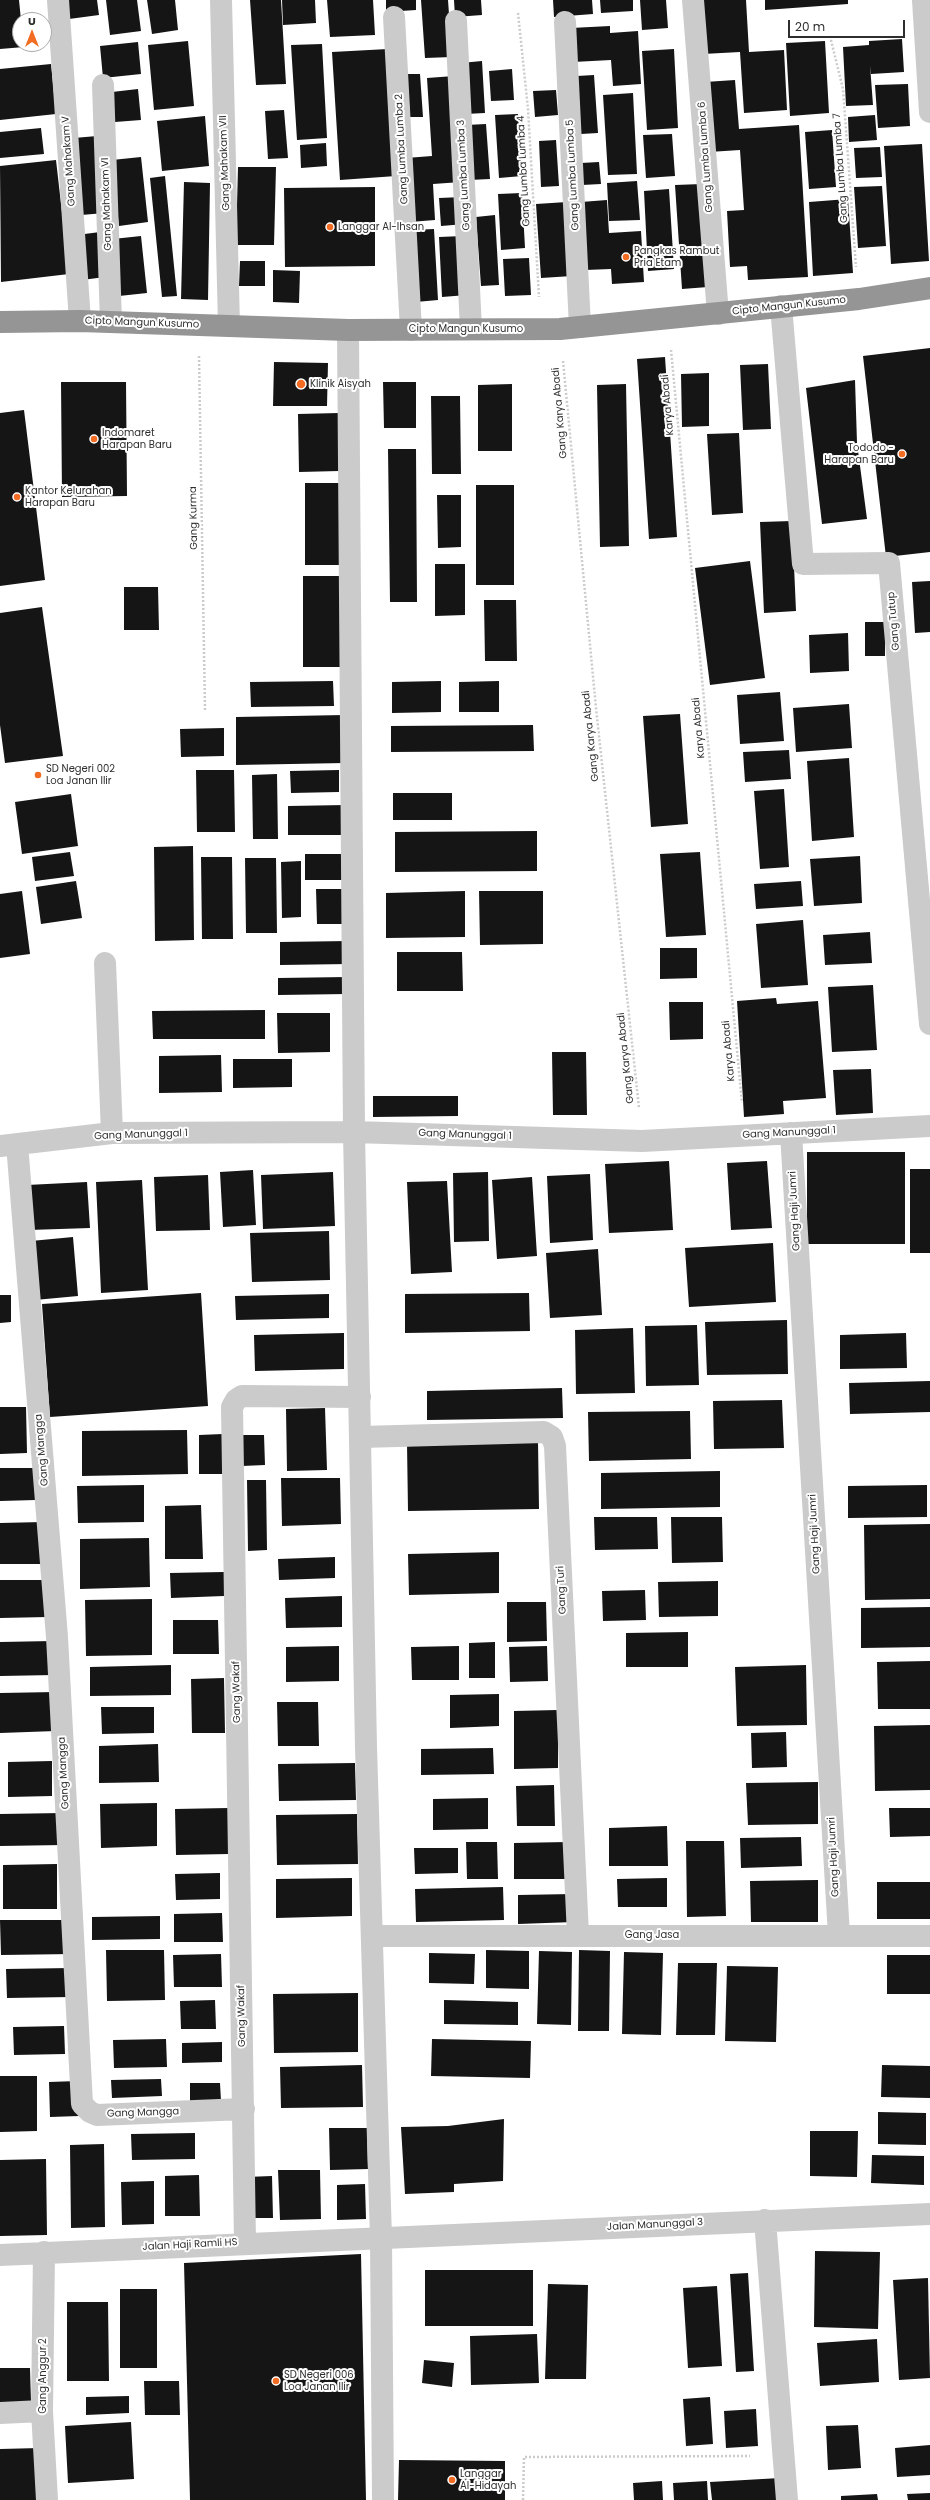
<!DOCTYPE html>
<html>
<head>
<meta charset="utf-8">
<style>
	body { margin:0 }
	#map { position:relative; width:930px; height:2500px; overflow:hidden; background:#fff; font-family:Poppins,sans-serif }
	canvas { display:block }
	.north { position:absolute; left:12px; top:12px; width:40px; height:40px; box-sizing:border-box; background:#fff; border:1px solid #ababab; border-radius:50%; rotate:0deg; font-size:11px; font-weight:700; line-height:16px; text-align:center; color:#2e2e2e }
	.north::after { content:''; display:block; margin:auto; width:14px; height:18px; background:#f26c23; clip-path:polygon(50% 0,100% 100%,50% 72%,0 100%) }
	.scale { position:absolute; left:788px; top:20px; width:117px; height:18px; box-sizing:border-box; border:2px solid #2e2e2e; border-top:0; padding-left:5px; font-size:12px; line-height:14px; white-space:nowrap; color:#2e2e2e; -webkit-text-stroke:3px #fff; paint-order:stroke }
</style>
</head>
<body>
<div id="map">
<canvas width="930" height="2500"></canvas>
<div class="north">U</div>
<div class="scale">20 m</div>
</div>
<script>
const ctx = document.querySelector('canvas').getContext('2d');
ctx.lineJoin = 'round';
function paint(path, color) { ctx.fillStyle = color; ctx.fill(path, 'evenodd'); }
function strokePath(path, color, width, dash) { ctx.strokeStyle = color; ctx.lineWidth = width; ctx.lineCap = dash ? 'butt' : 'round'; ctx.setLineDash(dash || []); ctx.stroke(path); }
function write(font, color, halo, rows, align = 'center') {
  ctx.font = font + ' Poppins,sans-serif'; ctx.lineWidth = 4; ctx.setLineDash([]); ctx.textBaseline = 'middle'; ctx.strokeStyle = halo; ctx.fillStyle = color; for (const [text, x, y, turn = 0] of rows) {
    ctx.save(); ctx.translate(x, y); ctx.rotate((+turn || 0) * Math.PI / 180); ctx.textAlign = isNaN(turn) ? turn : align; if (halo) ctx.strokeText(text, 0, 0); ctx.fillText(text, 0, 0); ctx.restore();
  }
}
paint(new Path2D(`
	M0,0H19L21,20L20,44H24V47L0,49Z
	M67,0H97L99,15L69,19Z
	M106,0H137L141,31L110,35Z
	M147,0H175L178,30L152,34Z
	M250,0H281L286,84L256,85Z
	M282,0H315L316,23L283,25Z
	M327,0H373L375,35L330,37Z
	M386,0H416V10L386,12Z
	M421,0H448L452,57L425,58Z
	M454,0H481L482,15L455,17Z
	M553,0H592L593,14L554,17Z
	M600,0H633V11L601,13Z
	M640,0H666L668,28L642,30Z
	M700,0H746L749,52L784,50L787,110L744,113L740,52L703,54Z
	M765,0H848V4L765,10Z
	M610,26V33L638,31L641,84L613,86L611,60L573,62L571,28Z
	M902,39L904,72L871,74L870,65L873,105L846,106L843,47L869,45V41Z
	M188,41L194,106L154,110L148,45Z
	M825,41L829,113L790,116L786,43Z
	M138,42L141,74L103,78L100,46Z
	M322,44L327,138L297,140L291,45Z
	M388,49L396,176L340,180L332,52Z
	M674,49L678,128L647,130L642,51Z
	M482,61L485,113L465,114L461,63Z
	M51,64L56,114L0,120V69Z
	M512,69L514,100L491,101L489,71Z
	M407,74H420L423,117H410Z
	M594,75L598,133L581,134L577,76Z
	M454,76L461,182L433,184L435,220L410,222L406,158L432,156L427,78Z
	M735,80L739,129L799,125L808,277L748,280L747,266L730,267L727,211L744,210L740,150L709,152L705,82Z
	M908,84L910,126L878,128L875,85Z
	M138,89L141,120L115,122L112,92Z
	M556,90L558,115L535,117L533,91Z
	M633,93L637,174L608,175L603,95Z
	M284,110L288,158L268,159L265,111Z
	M518,114L522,176L499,178L495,115Z
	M875,115L877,140L849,142L848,117Z
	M205,116L209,166L162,171L157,121Z
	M486,124L490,179L469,180L466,125Z
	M41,128L44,154L0,158V132Z
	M832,130L836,187L809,189L805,132Z
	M672,134L675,176L646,178L643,135Z
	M97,136L105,213L81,215L74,138Z
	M556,140L559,186L541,187L539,141Z
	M326,143L327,166L301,168L300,145Z
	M922,144L929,261L891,264L884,146Z
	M880,147L882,177L856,178L854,148Z
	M141,157L148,222L119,226L112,160Z
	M56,160L69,274L1,282L0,166Z
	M599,162L601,184L582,185L581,163Z
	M238,167H276L274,245H236Z
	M165,176L177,296L162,297L150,178Z
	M637,181L640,220L609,221L607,183Z
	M184,182L210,183L208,300L181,299Z
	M702,184L708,287L682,289L675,185Z
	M882,186L886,246L858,248L854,187Z
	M375,187V266L285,267L284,188Z
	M669,189L674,269L648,271L644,191Z
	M522,193L525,248L501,250L498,194Z
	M463,197L465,224L441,226L439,198Z
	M848,199L853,273L813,276L809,202Z
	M607,200L609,233L641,231L644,282L612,284L611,269L585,270L581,202Z
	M567,202L572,276L541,278L536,204Z
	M495,215L499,285L481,286L476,217Z
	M434,229L438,300L416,302L412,230Z
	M100,232L105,277L82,280L77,235Z
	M141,236L147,293L119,296L113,239Z
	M463,236L467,295L442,297L439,237Z
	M529,258L531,295L505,296L503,259Z
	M240,261H265V286H239Z
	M273,270L300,271L299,303L273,302Z
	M930,348V552L886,557L863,356Z
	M665,357L677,537L649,539L637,359Z
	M274,362L328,363L327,406H273Z
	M768,364L771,429L743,430L740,365Z
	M709,373V426L682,427L681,374Z
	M855,380L857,443L867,519L822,524L806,388Z
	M61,382H126L127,496L62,497Z
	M383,382H416V428H384Z
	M512,384V451H478V385Z
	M626,384L629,546L600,547L597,385Z
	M431,396H460L461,474H432Z
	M24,410L45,580L0,586V413Z
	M339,413V471L299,472L298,414Z
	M739,433L743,513L712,515L707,434Z
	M388,449H416L417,602H390Z
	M305,483H344L345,565H305Z
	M476,485H514V585H476Z
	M437,495H461V547L438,548Z
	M792,521L796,611L764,613L760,522Z
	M750,561L765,678L710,685L695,568Z
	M435,564H465V615L435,616Z
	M303,576H342L343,667H303Z
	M930,581V632L915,633L912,582Z
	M124,587H158L159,630H124Z
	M484,600H516L517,661H485Z
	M42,607L63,756L5,763L0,725V613Z
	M865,622H885V656H865Z
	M848,633L849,671L810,673L809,635Z
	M333,681L334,706L251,707L250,682Z
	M441,681V712L392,713V682Z
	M499,681V712H459V682Z
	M780,692L784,741L740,744L737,695Z
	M849,704L852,748L796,752L793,708Z
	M680,714L688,824L651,827L643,716Z
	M345,715V763L236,765V717Z
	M533,725L534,751L391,752V726Z
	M224,728V756L181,757L180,729Z
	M789,750L791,779L745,782L743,752Z
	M849,758L854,837L812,841L807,761Z
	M196,770H234L235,832H197Z
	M339,770V792L291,793L290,771Z
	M277,774L278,839H253L252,775Z
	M784,789L789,867L760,869L754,791Z
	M393,793H452V820H393Z
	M71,794L78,846L22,854L15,802Z
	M346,805V835H288V806Z
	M537,831V871L395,872V832Z
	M193,846L194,940L155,941L154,847Z
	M70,852L74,876L35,881L32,857Z
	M700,852L706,935L666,937L660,854Z
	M305,854H349V880H305Z
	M860,856L862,903L814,906L810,859Z
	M201,857H232L233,939H202Z
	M245,858H276L277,933H246Z
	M301,861V917L282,918L281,862Z
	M76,881L82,918L41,924L36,887Z
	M801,881L803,906L756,909L754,884Z
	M316,889H348L349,924H317Z
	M22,891L30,954L0,958V894Z
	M465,891V937L386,938V893Z
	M479,891H543V944L480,945Z
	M803,920L808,985L761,988L756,924Z
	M870,932L872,963L825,965L823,935Z
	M349,941V964L280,965V942Z
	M660,948H697V978L660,979Z
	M397,952H462L463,991H397Z
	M347,977V994L278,995V978Z
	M873,985L877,1050L832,1052L828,987Z
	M776,998L777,1004L818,1001L826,1098L783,1101L784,1114L744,1117L737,1001Z
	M669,1002H703V1039L670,1040Z
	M265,1010V1039H153L152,1011Z
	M277,1013H330V1052L278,1053Z
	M552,1052H586L587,1115H553Z
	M221,1055L222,1092L159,1093V1056Z
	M233,1059H292V1087L233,1088Z
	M871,1069L873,1113L836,1115L833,1070Z
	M373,1096H458V1116L373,1117Z
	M807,1152H905V1244H807Z
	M669,1161L673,1230L609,1233L605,1164Z
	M767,1161L772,1228L731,1230L727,1163Z
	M910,1169H930V1253H910Z
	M253,1170L256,1225L223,1227L220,1172Z
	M333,1172L335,1226L263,1229L261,1175Z
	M488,1172L489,1241L454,1242L453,1173Z
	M590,1174L593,1240L550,1243L547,1176Z
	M208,1175L210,1230L156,1231L154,1177Z
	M532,1177L537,1256L497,1259L492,1180Z
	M142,1180L148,1290L101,1293L96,1182Z
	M447,1181L452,1272L411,1274L407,1182Z
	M87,1182L90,1228L29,1230L27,1185Z
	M329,1231L330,1280L252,1282L250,1233Z
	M73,1237L78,1296L35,1300L31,1241Z
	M773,1243L776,1302L689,1307L685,1248Z
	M598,1249L602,1315L550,1318L546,1253Z
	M201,1293L208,1406L50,1417L42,1304Z
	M529,1293L530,1331L405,1333V1294Z
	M329,1294V1318L236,1320L235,1296Z
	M0,1295H11V1322L0,1323Z
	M787,1320L788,1374L707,1375L705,1322Z
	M697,1325L699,1385L646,1386L645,1326Z
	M633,1328L635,1393L576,1394L575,1330Z
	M344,1333V1369L255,1371L254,1335Z
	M906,1333L907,1368L840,1369V1335Z
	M930,1381V1412L850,1414L849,1383Z
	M562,1388L563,1418L427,1420V1391Z
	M782,1400L784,1448L714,1449L713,1401Z
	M0,1407H26L27,1453L0,1454Z
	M325,1408L327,1470L287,1471L286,1409Z
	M690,1411L691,1459L589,1461L588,1412Z
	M187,1430L188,1474L82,1476V1431Z
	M223,1434L224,1474H199V1435Z
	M242,1435H264L265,1465L242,1466Z
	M538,1441L539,1509L408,1511L407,1443Z
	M0,1468H35L36,1500L0,1501Z
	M720,1471V1507L601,1509V1473Z
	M281,1478H340L341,1524L282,1526Z
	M247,1480H266L267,1550L248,1551Z
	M144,1485V1522L78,1523L77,1486Z
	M927,1485V1517L848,1518V1486Z
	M201,1505L203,1559H165V1506Z
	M594,1517H657L658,1549L595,1550Z
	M671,1517H722L723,1562L672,1563Z
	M43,1522L44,1564H0V1523Z
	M930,1524V1599L865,1600L864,1525Z
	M149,1538L150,1587L80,1589V1539Z
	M499,1552V1593L409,1595L408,1554Z
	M335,1557V1578L279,1580L278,1559Z
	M224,1572V1596L171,1598L170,1573Z
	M0,1580H47L48,1617L0,1618Z
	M718,1581V1616L659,1617L658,1582Z
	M645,1590L646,1620L603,1621L602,1591Z
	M342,1596V1627L286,1628L285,1598Z
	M152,1599V1655L86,1656L85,1600Z
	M507,1602H546L547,1641L507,1642Z
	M930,1607V1647L861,1648V1608Z
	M173,1620H218L219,1654H173Z
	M688,1632V1667H626V1633Z
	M53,1641L54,1675L0,1676V1642Z
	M495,1642V1678H469V1643Z
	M339,1646V1681L286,1682V1647Z
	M459,1646V1680H412L411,1647Z
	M547,1646L548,1681L510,1682L509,1647Z
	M930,1661V1709H878L877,1662Z
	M171,1665V1695L90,1696V1667Z
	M806,1665L807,1725L737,1726L735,1667Z
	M224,1678L225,1733H192L191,1679Z
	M56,1692V1731L0,1733V1693Z
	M499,1694V1726L450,1728V1695Z
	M277,1702H318L319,1746H278Z
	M101,1707H154V1733L102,1734Z
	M558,1710V1768L514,1769V1711Z
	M930,1725V1790L875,1791L874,1726Z
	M786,1732L787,1767L752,1768L751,1733Z
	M158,1744L159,1782L99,1783V1746Z
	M493,1748L494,1774L421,1775V1749Z
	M52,1761V1796L8,1797V1762Z
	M355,1763L356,1800L279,1801L278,1764Z
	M818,1782V1824L748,1825L746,1783Z
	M554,1785L555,1826H517L516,1786Z
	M488,1798V1829L433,1830V1799Z
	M157,1803V1846L101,1848L100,1804Z
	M229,1808V1854L176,1855L175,1809Z
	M889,1808H930V1836L890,1837Z
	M63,1813V1845L0,1846V1814Z
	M357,1814L358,1864L277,1865L276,1815Z
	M667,1826L668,1866H609V1828Z
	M801,1837L802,1866L741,1868L740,1838Z
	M686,1841H724L726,1916L687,1917Z
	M466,1842H497L498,1879H467Z
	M567,1842L568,1879H514V1843Z
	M414,1848H458V1873L415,1874Z
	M57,1864V1909H3V1865Z
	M220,1873V1899L176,1900L175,1874Z
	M352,1878V1916L276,1918V1879Z
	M667,1878V1907H618L617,1879Z
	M818,1880V1922H751L750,1881Z
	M877,1882H930V1919H877Z
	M503,1887L504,1920L416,1922L415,1889Z
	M573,1894L574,1922L518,1924V1895Z
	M222,1913L223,1942H174V1914Z
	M160,1916V1939L92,1940V1917Z
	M0,1920H72L73,1954L1,1955Z
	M106,1950H164L165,2000L107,2001Z
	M486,1950L529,1951V1989L486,1988Z
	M579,1950L610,1951L609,2031H578Z
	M539,1951L572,1952L571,2025L537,2024Z
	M624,1952L663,1953L661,2035L622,2034Z
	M429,1953L475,1954L474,1984L429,1983Z
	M221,1954L222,1987H174L173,1955Z
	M887,1955H930V1994H887Z
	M678,1963H717L715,2035H676Z
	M727,1966L778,1967L776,2042L725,2041Z
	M71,1968V1997L7,1998L6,1969Z
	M358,1993V2052L274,2053L273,1994Z
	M215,2000L216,2029H181L180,2001Z
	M444,2000L518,2002V2025L444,2024Z
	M64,2026L65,2054L14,2055L13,2027Z
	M166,2039L167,2067L114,2068L113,2040Z
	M432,2039L531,2041L530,2078L431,2076Z
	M222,2042V2062L182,2063V2043Z
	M362,2065L363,2107L281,2108L280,2067Z
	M882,2065L930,2066V2098L881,2097Z
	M0,2076H37V2131L0,2132Z
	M161,2079L162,2096L112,2098L111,2080Z
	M78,2081L79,2116L50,2117L49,2082Z
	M190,2083H220L221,2101L190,2102Z
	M878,2112L926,2113V2145L878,2144Z
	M504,2119L503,2181L454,2184V2192L405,2194L401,2127L448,2126Z
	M329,2128H367L368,2169L330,2170Z
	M810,2131H858L857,2177L810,2176Z
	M195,2133V2159L132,2160L131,2134Z
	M104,2144L105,2227L71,2228L70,2145Z
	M872,2155L924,2156V2185L871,2183Z
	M46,2159L47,2235L0,2236V2160Z
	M278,2170H320L321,2219L280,2220Z
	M199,2175L200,2216H165V2176Z
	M272,2176L273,2218H247L246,2177Z
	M154,2181V2224L122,2225L121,2182Z
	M365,2184L366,2219L337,2220V2185Z
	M815,2251L880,2252L878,2329L814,2327Z
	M361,2254L366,2500H190L184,2263Z
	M425,2270H533V2326H425Z
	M748,2273L754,2371L736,2372L730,2274Z
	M928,2278L930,2378L899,2380L893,2280Z
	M548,2284L588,2285L586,2379H545Z
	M717,2286L722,2366L688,2368L683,2288Z
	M120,2289H157V2368H120Z
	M67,2302H108L109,2381H67Z
	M537,2334L539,2383L471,2385L470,2336Z
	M877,2339L879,2382L820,2386L817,2343Z
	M424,2360L454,2363L452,2387L422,2383Z
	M0,2368H30L31,2402H0Z
	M144,2381H179L180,2415H145Z
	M129,2396V2413L86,2415V2397Z
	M710,2397L713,2444L686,2446L683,2399Z
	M756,2409L758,2446L726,2448L724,2411Z
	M131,2422L134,2479L68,2483L65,2426Z
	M858,2425L861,2468L828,2470L826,2426Z
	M930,2445V2475L897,2477L895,2448Z
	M40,2448L41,2500H0V2449Z
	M399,2460L505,2461V2500H398Z
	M780,2478L782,2500H712L710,2482Z
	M662,2481L663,2500H634L633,2483Z
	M707,2481L708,2500H674L673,2483Z
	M930,2493V2500H908L907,2494Z
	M877,2494L878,2500H841V2496Z`), '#151515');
strokePath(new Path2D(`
	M518,13L528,109L539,297
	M830,36L843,89L856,267
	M671,350L742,1103
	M199,356L205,710
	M563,361L596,708L639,1108
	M523,2500L524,2457L750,2456`), '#cbcbcb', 2.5, [2, 2]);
strokePath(new Path2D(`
	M58,0L80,321
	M221,0L229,326
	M693,0L718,314
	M923,0L930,112
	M394,17L411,330
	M456,21L471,329
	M565,22L580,327
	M103,85L111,322
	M781,306L803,564L889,563L930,1024
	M348,330L354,1132L366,1747L381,2238L383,2500
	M105,963L112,1133
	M791,1133L839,1935
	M17,1144L57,1637L82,2104L90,2112L97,2115L244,2109
	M0,1146L112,1133L354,1132L642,1141L930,1126
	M361,1437L544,1432L552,1437L555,1446L578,1935
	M373,1936H930
	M765,2220L787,2500
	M245,2242L232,1407L236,1400L242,1396L360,1397
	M44,2252L42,2411L47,2500
	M0,2255L930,2214
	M0,2413L42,2411`), '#cbcbcb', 22);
strokePath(new Path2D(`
	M0,322L80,321L348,330L560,329L859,299L930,288`), '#959595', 22);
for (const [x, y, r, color] of [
	[330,227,4,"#f26c23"],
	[626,257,4,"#f26c23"],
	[301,384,5,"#f26c23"],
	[94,439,4,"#f26c23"],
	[902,454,4,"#f26c23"],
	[17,497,4,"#f26c23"],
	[38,775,4,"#f26c23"],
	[276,2381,4,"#f26c23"],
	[452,2480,4,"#f26c23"]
]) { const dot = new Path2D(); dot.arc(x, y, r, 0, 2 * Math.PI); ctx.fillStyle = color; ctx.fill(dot); strokePath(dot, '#fff', 1.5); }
write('10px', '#2e2e2e', '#fff', [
	["Gang Lumba Lumba 2",402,149,-93],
	["Gang Lumba Lumba 6",706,157,-94],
	["Gang Mahakam V",69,161,-94],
	["Gang Mahakam VII",225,163,-92],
	["Gang Lumba Lumba 7",841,168,-94],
	["Gang Lumba Lumba 4",524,171,-93],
	["Gang Lumba Lumba 3",464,175,-93],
	["Gang Lumba Lumba 5",573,175,-93],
	["Gang Mahakam VI",107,204,-92],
	["Cipto Mangun Kusumo",789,306,-6],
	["Cipto Mangun Kusumo",142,323,2],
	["Cipto Mangun Kusumo",466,329],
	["Karya Abadi",668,405,-95],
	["Gang Karya Abadi",560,413,-95],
	["Gang Kurma",194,518,-91],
	["Gang Tutup",894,621,-95],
	["Karya Abadi",699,728,-95],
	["Gang Karya Abadi",591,736,-96],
	["Karya Abadi",729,1051,-95],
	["Gang Karya Abadi",626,1058,-96],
	["Gang Manunggal 1",789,1133,-3],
	["Gang Manunggal 1",141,1135,-2],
	["Gang Manunggal 1",465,1135,2],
	["Gang Haji Jumri",795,1211,-93],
	["Gang Mangga",42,1450,-95],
	["Gang Haji Jumri",815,1534,-93],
	["Gang Turi",562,1590,-93],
	["Gang Wakaf",237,1692,-91],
	["Gang Mangga",64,1773,-93],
	["Gang Haji Jumri",834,1857,-93],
	["Gang Jasa",652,1935],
	["Gang Wakaf",242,2016,-91],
	["Gang Mangga",143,2113,-2],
	["Jalan Manunggal 3",655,2225,-3],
	["Jalan Haji Ramli HS",190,2245,-3],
	["Gang Anggur 2",43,2376,-90]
]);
write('10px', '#2e2e2e', '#fff', [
	["Langgar Al-Ihsan",338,227],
	["Pangkas Rambut",634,251],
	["Pria Etam",634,263],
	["Klinik Aisyah",310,384],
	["Indomaret",102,433],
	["Harapan Baru",102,445],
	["Tododo -",894,448,"right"],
	["Harapan Baru",894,460,"right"],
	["Kantor Kelurahan",25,491],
	["Harapan Baru",25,503],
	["SD Negeri 002",46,769],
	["Loa Janan Ilir",46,781],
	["SD Negeri 006",284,2375],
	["Loa Janan Ilir",284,2387],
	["Langgar",460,2474],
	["Al-Hidayah",460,2486]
], 'left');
</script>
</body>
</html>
